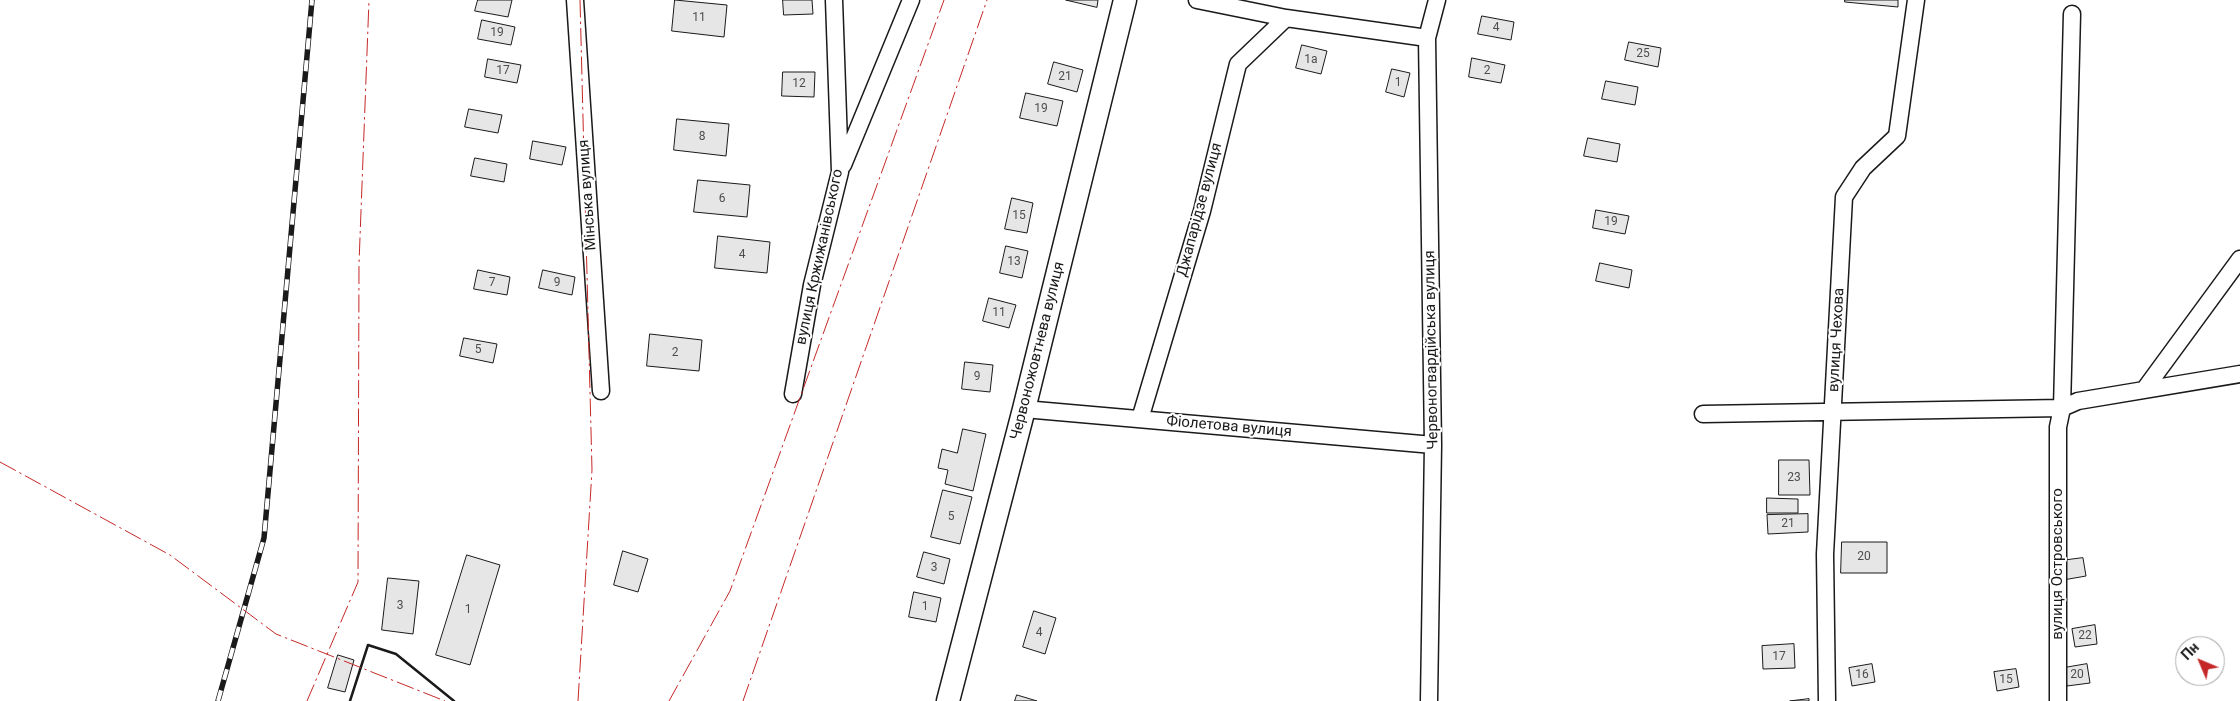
<!DOCTYPE html>
<html>
<head>
<meta charset="utf-8">
<style>
	body { margin:0 }
	#map { position:relative; width:2240px; height:701px; overflow:hidden; background:#fff; font-family:Roboto,sans-serif }
	canvas { display:block }
	.north { position:absolute; left:2175px; top:636px; width:50px; height:50px; box-sizing:border-box; background:#fff; border:1px solid #a3a3a3; border-radius:50%; rotate:315deg; font-size:14px; font-weight:700; line-height:20px; text-align:center; color:#1a1a1a }
	.north::after { content:''; display:block; margin:auto; width:18px; height:22px; background:#c62828; clip-path:polygon(50% 0,100% 100%,50% 72%,0 100%) }
</style>
</head>
<body>
<div id="map">
<canvas width="2240" height="701"></canvas>
<div class="north">Пн</div>
</div>
<script>
const ctx = document.querySelector('canvas').getContext('2d');
ctx.lineJoin = 'round';
function paint(path, color) { ctx.fillStyle = color; ctx.fill(path, 'evenodd'); }
function strokePath(path, color, width, dash) { ctx.strokeStyle = color; ctx.lineWidth = width; ctx.lineCap = dash ? 'butt' : 'round'; ctx.setLineDash(dash || []); ctx.stroke(path); }
function write(font, color, halo, rows, align = 'center') {
  ctx.font = font + ' Roboto,sans-serif'; ctx.lineWidth = 4; ctx.setLineDash([]); ctx.textBaseline = 'middle'; ctx.strokeStyle = halo; ctx.fillStyle = color; for (const [text, x, y, turn = 0] of rows) {
    ctx.save(); ctx.translate(x, y); ctx.rotate((+turn || 0) * Math.PI / 180); ctx.textAlign = isNaN(turn) ? turn : align; if (halo) ctx.strokeText(text, 0, 0); ctx.fillText(text, 0, 0); ctx.restore();
  }
}
const building = new Path2D(`
	M478,0H512L508,17L475,11Z
	M675,0L727,5L724,37L672,31Z
	M783,0H812L813,14L784,15Z
	M1066,0H1098L1097,7Z
	M1845,0H1898V7L1845,2Z
	M1482,16L1514,22L1511,40L1478,34Z
	M482,20L515,27L511,45L478,39Z
	M1629,42L1661,48L1658,67L1625,60Z
	M1302,45L1327,51L1321,74L1296,68Z
	M1472,58L1505,65L1501,83L1469,77Z
	M488,59L521,65L517,83L485,77Z
	M1054,62L1083,70L1077,92L1048,84Z
	M1392,69L1410,73L1404,97L1386,92Z
	M783,72H815L814,97L782,96Z
	M1606,81L1638,87L1635,105L1602,99Z
	M1026,93L1063,101L1057,126L1020,118Z
	M469,109L502,115L498,133L465,127Z
	M677,119L729,124L726,156L674,150Z
	M1588,138L1620,144L1617,162L1584,156Z
	M533,141L566,147L562,165L530,159Z
	M475,158L507,164L504,182L471,176Z
	M698,180L750,185L747,217L694,212Z
	M1012,198L1033,203L1027,233L1005,229Z
	M1596,210L1629,216L1625,234L1593,228Z
	M718,236L770,242L767,273L715,268Z
	M1006,246L1028,251L1022,278L1000,273Z
	M1600,263L1632,270L1629,288L1596,281Z
	M478,270L510,277L507,295L474,289Z
	M543,270L575,277L572,295L539,288Z
	M989,298L1016,305L1009,328L983,321Z
	M650,334L702,340L699,371L647,366Z
	M464,338L497,344L493,363L460,356Z
	M965,362L993,365L990,392L962,389Z
	M963,429L986,434L973,491L945,484L948,470L938,468L942,449L957,453Z
	M1779,460H1809L1810,495H1779Z
	M943,490L972,497L960,544L931,537Z
	M1767,498L1798,499V513H1767Z
	M1808,514V532L1768,534L1767,515Z
	M1842,542H1887V573H1841Z
	M623,551L648,559L638,592L614,585Z
	M924,552L950,559L944,584L917,577Z
	M467,555L500,565L470,665L436,655Z
	M2083,558L2086,576L2063,580L2060,561Z
	M388,578L419,581L413,634L382,630Z
	M914,592L941,598L936,622L909,617Z
	M1034,611L1056,618L1045,654L1023,647Z
	M2095,625L2097,644L2075,647L2072,629Z
	M1794,644L1795,668L1763,669L1762,646Z
	M338,655L354,660L345,692L328,688Z
	M1872,664L1875,682L1852,686L1849,668Z
	M2087,664L2090,683L2067,686L2064,668Z
	M2016,669L2019,687L1997,691L1994,672Z
	M1017,695L1037,701H1015Z
	M1809,699V701H1790Z`);
paint(building, '#e6e6e6');
strokePath(building, '#1a1a1a', 1);
const street = new Path2D(`
	M575,0L601,391
	M1197,0L1286,18L1427,38
	M843,165L911,0
	M2144,390L2240,259
	M793,394L812,285L840,172L834,0
	M1024,409L1433,445
	M1703,414L2062,408L2072,14
	M1140,419L1202,211L1238,64L1286,18
	M1429,701L1433,445L1427,38L1437,0
	M1827,701L1825,554L1844,197L1863,168L1897,136L1916,0
	M2058,701V427L2062,408L2078,401L2240,374`);
const secondary = new Path2D(`
	M948,701L1024,409L1125,0`);
strokePath(street, '#1a1a1a', 19);
strokePath(secondary, '#1a1a1a', 25);
strokePath(street, '#fff', 16);
strokePath(secondary, '#fff', 22);
const rail = new Path2D(`
	M218,701L264,538L312,0`);
strokePath(rail, '#1a1a1a', 5.5);
strokePath(rail, '#fff', 4, [11]);
strokePath(new Path2D(`
	M350,701L368,645L396,654L454,701`), '#1a1a1a', 2.5);
strokePath(new Path2D(`
	M0,462L170,555L276,634L445,701
	M307,701L358,582L359,264L369,0
	M578,701L592,470L580,0
	M669,701L730,591L944,0
	M743,701L987,0`), '#c62828', 1, [18, 4, 2.5, 4]);
write('12px', '#4d4d4d', null, [
	["11",699,18],
	["4",1496,28],
	["19",497,33],
	["25",1643,54],
	["1а",1311,60],
	["17",503,71],
	["2",1487,71],
	["21",1065,77],
	["1",1398,83],
	["12",799,84],
	["19",1041,109],
	["8",702,137],
	["6",722,199],
	["15",1019,216],
	["19",1611,222],
	["4",742,255],
	["13",1014,262],
	["7",492,283],
	["9",557,283],
	["11",999,313],
	["5",478,350],
	["2",675,353],
	["9",977,377],
	["23",1794,478],
	["5",951,517],
	["21",1788,524],
	["20",1864,557],
	["3",934,568],
	["3",400,606],
	["1",925,607],
	["1",468,610],
	["4",1039,633],
	["22",2085,636],
	["17",1779,657],
	["16",1862,675],
	["20",2077,675],
	["15",2006,680]
]);
write('15px', '#1a1a1a', '#fff', [
	["Мінська вулиця",588,195,-94],
	["Джапарідзе вулиця",1200,210,-75],
	["вулиця Кржижанівського",820,257,-78],
	["вулиця Чехова",1837,340,-87],
	["Червоногвардійська вулиця",1432,350,-91],
	["Червоножовтнева вулиця",1038,351,-76],
	["Фіолетова вулиця",1229,427,5],
	["вулиця Островського",2058,564,-90]
]);
</script>
</body>
</html>
